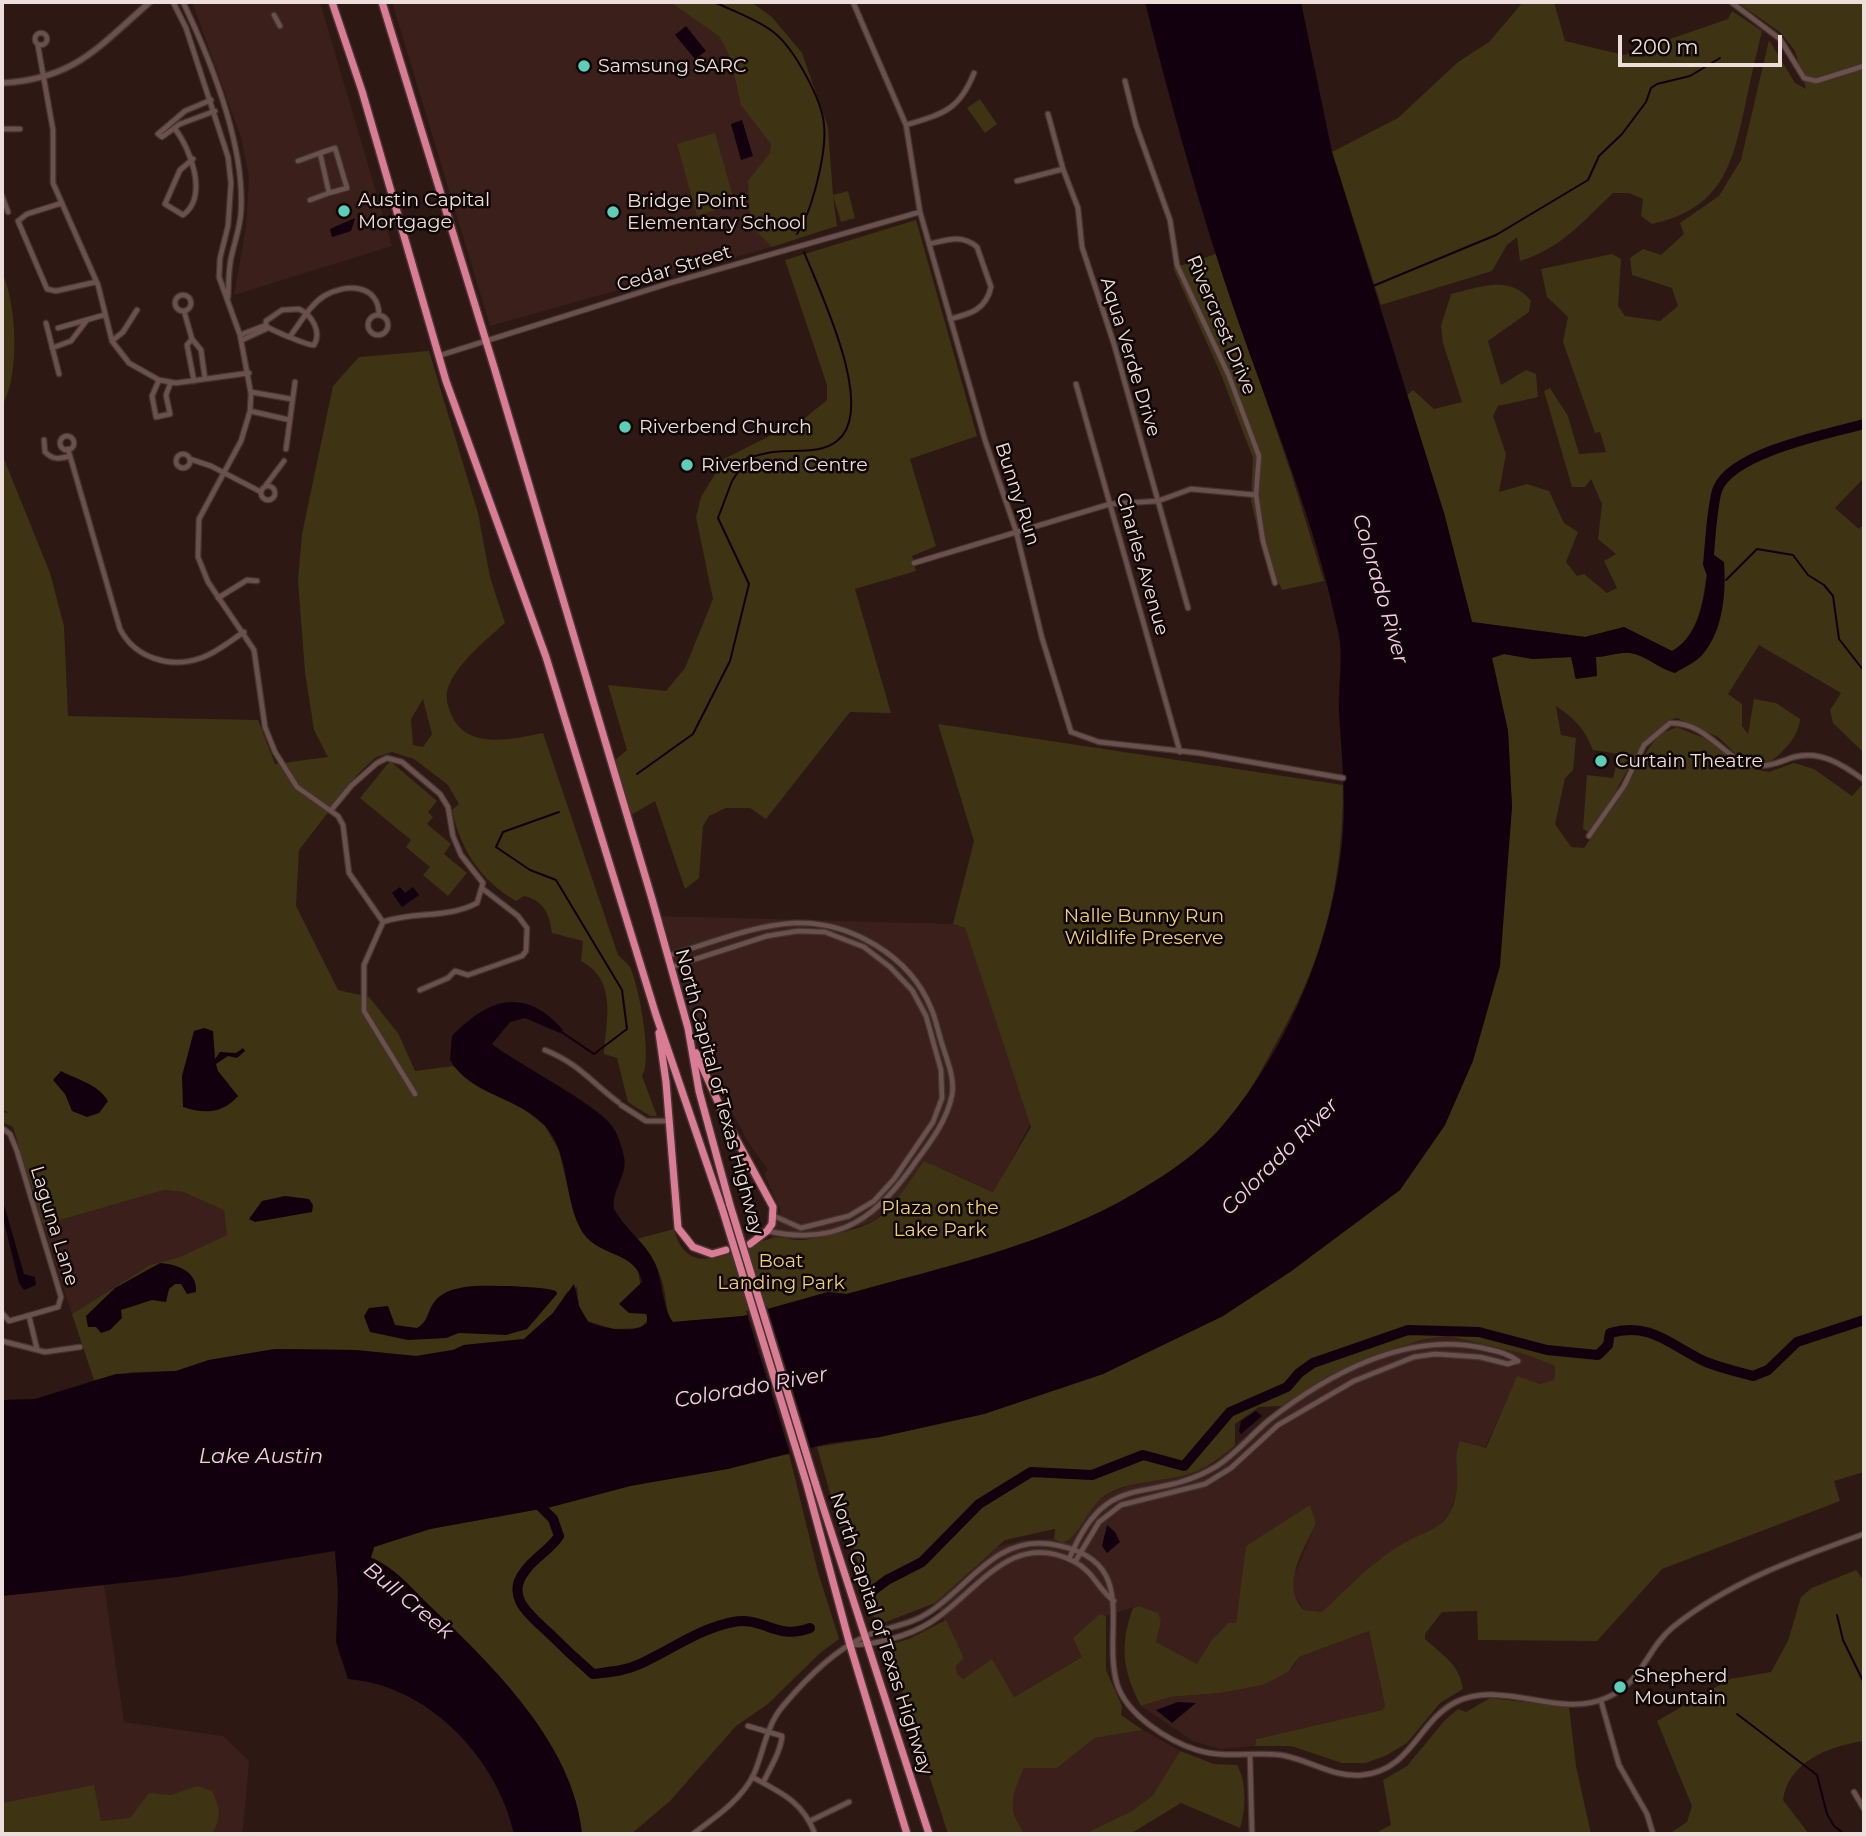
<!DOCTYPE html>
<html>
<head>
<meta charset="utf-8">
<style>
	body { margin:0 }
	#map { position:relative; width:1866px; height:1836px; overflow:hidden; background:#2d1813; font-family:Montserrat,sans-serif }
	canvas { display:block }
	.frame { position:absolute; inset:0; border:4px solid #eededb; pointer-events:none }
	.scale { position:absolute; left:1618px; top:35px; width:164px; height:32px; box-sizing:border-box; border:4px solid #eededb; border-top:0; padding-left:9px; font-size:21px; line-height:24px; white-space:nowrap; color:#eededb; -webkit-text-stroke:5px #0f0605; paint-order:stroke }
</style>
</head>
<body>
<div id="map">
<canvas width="1866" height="1836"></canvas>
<div class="frame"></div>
<div class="scale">200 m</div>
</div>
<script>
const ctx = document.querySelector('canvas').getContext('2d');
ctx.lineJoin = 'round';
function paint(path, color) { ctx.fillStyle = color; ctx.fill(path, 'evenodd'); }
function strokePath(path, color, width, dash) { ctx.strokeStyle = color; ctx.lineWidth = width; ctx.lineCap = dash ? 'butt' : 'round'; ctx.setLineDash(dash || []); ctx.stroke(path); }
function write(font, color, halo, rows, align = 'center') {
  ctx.font = font + ' Montserrat,sans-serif'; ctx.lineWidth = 5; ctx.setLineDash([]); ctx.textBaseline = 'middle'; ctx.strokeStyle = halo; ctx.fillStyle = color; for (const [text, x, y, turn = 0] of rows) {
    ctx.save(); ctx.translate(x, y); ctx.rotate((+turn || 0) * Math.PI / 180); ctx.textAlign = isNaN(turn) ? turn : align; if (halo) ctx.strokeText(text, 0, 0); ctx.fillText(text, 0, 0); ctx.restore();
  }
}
paint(new Path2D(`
	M192,2H320L392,246L234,295L246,227L249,176L241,137Z
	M392,2H670L719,35L730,57L737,89L771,144L772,247L490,326Z
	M662,916L953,924L965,928L1031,1123L994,1192L924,1161L898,1199L872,1222L815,1239H771L781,1211L764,1174L768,1170L748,1142L704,1059Z
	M164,1190L183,1192L224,1209L228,1235L180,1257L150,1265L72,1314L43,1225Z
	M1447,1336L1524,1354L1555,1366L1554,1380L1540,1384L1517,1377L1485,1448L1460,1441L1457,1447L1460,1487L1449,1514L1439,1525L1377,1561L1322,1612L1304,1610L1293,1593L1292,1580L1316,1523L1309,1506L1247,1546L1236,1623H1228L1211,1641L1197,1665L1155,1642L1161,1621L1138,1606L1106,1616L1100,1614L1082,1657L1013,1697L992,1660L962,1679L957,1674L956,1666L964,1657L935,1603L997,1547L1023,1540L1054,1539L1062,1543L1095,1503L1110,1493L1136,1483L1190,1474L1215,1462L1281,1406L1328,1376L1402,1344Z
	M104,1585L124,1722L223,1736L249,1761L243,1830L239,1834H2V1596Z
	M1369,1631L1385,1706L1382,1710L1256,1739L1255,1746L1220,1749L1193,1741L1141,1706L1170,1697L1221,1693L1263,1685L1293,1667L1299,1657Z
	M1143,1730L1180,1751L1153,1795L1132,1811L1084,1834H1025L1018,1824L1010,1799L1024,1768H1057L1095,1738Z`), '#3b1f1a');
paint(new Path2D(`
	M670,2H751L772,17L802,53L828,127L833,195L848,191L855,218L841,222L833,196L837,226L772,247L750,225L748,181L770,153L771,144L741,105L730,57L719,36Z
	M1523,2H1554L1565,41L1624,55L1728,19L1732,11L1762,31C1756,56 1750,81 1745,106C1732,168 1720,209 1652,224L1641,216L1643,199L1629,193H1613C1582,222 1562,248 1520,261L1517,237L1507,245L1492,271L1381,305L1332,152L1398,118L1458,62L1489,42Z
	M1737,2H1864V478L1835,508L1859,529L1864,524V753L1833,723L1830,710L1841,693L1759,645L1728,694L1742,704V726L1748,734L1754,699L1776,703L1800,719C1799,737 1782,754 1767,764L1738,756L1718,737L1677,718L1668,720L1642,743L1604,813L1588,832L1583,829L1587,775L1613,778L1619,754L1593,750C1584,728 1575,719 1556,706L1561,735L1576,738L1573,770L1565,778L1555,824L1571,847L1584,848L1621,796L1649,748L1660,734L1677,727L1711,741L1739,766L1769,772L1794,763L1814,769L1852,796L1862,785L1864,787V1472L1834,1481L1840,1501L1662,1569L1597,1641L1478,1640L1477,1611L1442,1612L1425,1634V1639C1442,1655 1459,1663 1463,1689L1440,1703L1407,1743L1387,1755L1366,1763H1342L1291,1746H1255L1256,1739L1382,1710L1385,1706L1369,1631L1299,1657L1288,1672L1263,1685L1221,1693L1170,1697L1141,1706C1123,1672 1119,1646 1133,1608L1138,1606L1158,1613L1161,1621L1156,1642L1197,1664L1211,1641L1228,1623H1236L1246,1546L1310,1505L1316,1523C1305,1549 1279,1585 1304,1610L1322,1612C1349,1587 1376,1557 1410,1540C1423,1533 1441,1528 1449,1514C1466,1486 1450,1459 1460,1441L1486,1448L1517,1376L1540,1384L1554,1380L1555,1366L1524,1354L1461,1339L1447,1336L1421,1340L1369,1357L1328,1376L1281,1406L1259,1407L1235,1424V1445C1221,1457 1206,1469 1189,1474C1162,1482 1134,1480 1109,1493C1088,1504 1080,1538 1062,1543L1054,1539L1055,1529L1005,1540L935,1603L878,1625L857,1582L863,1579L847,1527L840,1528L817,1447L880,1437L984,1414L1103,1374L1223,1316L1290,1272L1400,1190L1445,1125L1505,879L1512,807L1508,731L1492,658L1504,654L1533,659L1572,657L1575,679L1596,657C1607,657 1618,652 1630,653C1646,655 1659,669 1675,673L1703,654L1718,620L1710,553C1704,585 1704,633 1672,651L1624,627L1585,637L1472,622L1444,513L1406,396L1413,390L1434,409L1462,402L1443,343L1441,326L1451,294C1480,287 1510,274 1531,301L1529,312L1488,341L1501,385L1526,370L1536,374L1538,397L1498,406L1493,416L1506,454L1499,492L1527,484L1549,491L1564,523L1578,532L1566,562L1577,576L1584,574L1607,593L1617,588L1604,561L1616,554L1598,539L1602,504L1591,479L1585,487H1572L1544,391L1550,388L1568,416L1579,454L1606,452L1600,432L1595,433L1563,342L1568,317L1547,297L1541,269L1612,254L1621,259L1618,306L1625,316L1660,321L1678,306L1672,288L1632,275L1630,258L1643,249L1661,255L1684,234L1680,223L1719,196L1741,160L1769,40L1795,83L1806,89L1795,51L1781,33Z
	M980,99L997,124L985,133L967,108Z
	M715,133L735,204L697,216L677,144Z
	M916,220L977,436L910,459L936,546L912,556L916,571L855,589L891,713L850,712L766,819L750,808H726L709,816L703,826L699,878L685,889L655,801L631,815L615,760L627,750L608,685L666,691L685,668L713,599L696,517L701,497L724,459L805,418L827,400V385L785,260Z
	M1216,254L1291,473L1324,581L1282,590L1261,544L1251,501L1253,458L1220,372L1173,268Z
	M2,272C17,305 20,375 2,406Z
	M429,351L478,513L490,577L505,623C486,640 461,660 450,683C444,694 447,704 451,714C466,751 513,739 543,733L618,955C622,959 627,963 630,967C639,986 653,1060 642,1076L657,1116H650L628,1102L617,1058L604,1054C606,1020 618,981 581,961L583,941L552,933C549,913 544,901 524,896L516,901C481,881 460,849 452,810L459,804L448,785L414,759L392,752L376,757L357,775L299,850L296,906L338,990L369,997L398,1033L415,1071L453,1066L480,1088L519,1105L545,1126L559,1151L570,1197L638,1269L644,1313L649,1319L640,1328L613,1329L588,1321L579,1306L577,1287L567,1292L553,1313L524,1339L464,1345L453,1350L416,1356L355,1350L275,1349L209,1360L176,1371L133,1372L94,1380L72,1314L150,1265L180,1257L227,1235L224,1210L183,1192L164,1190L43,1225L13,1127L2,1122V1112L9,1113L2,1109V454L50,573L64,626L68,716L258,720L275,764L328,757L314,730L305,672L298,580L302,534L333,386L359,357ZM423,699L432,734L423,747L413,745L411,719Z
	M938,724L1343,785C1343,876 1326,954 1281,1034C1264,1065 1246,1102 1221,1128C1125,1228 975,1258 847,1294L828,1292L743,1316L673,1322C665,1313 667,1300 664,1289C660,1270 651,1253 637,1239L674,1229C688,1286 741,1245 773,1238C782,1236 790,1240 799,1240C817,1240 856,1230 872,1222C894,1209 909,1181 924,1161L993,1192L1031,1127L965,928L953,924L974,841Z
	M390,761L437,801L428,812L433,817L427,824L451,844L444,854L467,873L448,896L423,875L430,867L406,847L411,840L360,798Z
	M789,1454L818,1572L839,1639L820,1653L768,1704L736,1726L670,1801L631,1834H582C574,1745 493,1666 432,1608C413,1590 395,1567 370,1557L374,1547L430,1529L551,1507L630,1486Z
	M1856,1570L1864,1581V1741C1829,1746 1788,1762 1783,1800L1809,1834H1669L1687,1822L1692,1806L1657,1721L1730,1679L1771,1672L1788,1641L1801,1597L1812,1588Z
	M1100,1614L1106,1616V1670L1122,1706L1121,1715L1143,1730L1095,1738L1057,1768H1024C1012,1795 1006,1808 1025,1834H948L887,1645L909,1639L946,1620L964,1658L956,1666L957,1674L963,1679L992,1659L1014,1697L1082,1657L1073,1638Z
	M1490,1698L1569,1707L1576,1766L1591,1834H1380L1379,1831L1391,1825L1383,1780L1407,1766L1445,1720L1458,1709L1466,1712Z
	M1180,1751L1214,1764L1237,1765C1247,1782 1246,1810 1240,1828L1181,1803L1130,1834H1084L1132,1811L1153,1795Z
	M94,1785L101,1821L130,1818L149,1793L171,1795L197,1786L212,1791C220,1807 222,1818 212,1834H2V1803Z`), '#3e3313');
paint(new Path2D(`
	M1145,2H1301L1332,152L1444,513L1472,622L1585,637L1624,627L1672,651C1705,633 1705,585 1710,552L1724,562C1726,591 1724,629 1703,654C1697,662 1684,667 1675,673C1659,669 1646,655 1630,653C1618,652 1608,657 1596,657L1597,676L1576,679L1571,657L1533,659L1504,654L1492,658L1508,731L1512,807L1500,966L1473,1061L1445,1125L1400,1190L1290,1272L1223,1316L1103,1374L984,1414L880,1437L830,1443L728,1469L630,1486L551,1507L430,1529L374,1547L371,1558C395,1567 413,1590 432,1608C493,1666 574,1745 582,1834H514C497,1758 428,1685 348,1679L336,1642L338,1591L335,1551L177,1577L2,1596V1400L35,1399L116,1374L176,1371L209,1360L275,1349L355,1350L416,1356L453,1350L464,1345L524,1339L553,1313L574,1284L579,1306L588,1322C603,1328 633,1335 647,1323V1314L629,1313L619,1304L642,1282C636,1251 599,1257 583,1233C563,1202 571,1156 546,1127C520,1097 471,1096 450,1060L452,1036C488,998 526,986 563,1030L560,1033L525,1018L510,1022L492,1044C518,1064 598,1105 612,1126C618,1134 622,1147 624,1157C628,1175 611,1191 614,1209C625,1229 645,1242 655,1263C662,1279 663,1310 673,1322L743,1316L828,1292L847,1294C943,1267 1047,1245 1135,1193C1164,1176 1201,1152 1223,1125C1291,1045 1335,935 1343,832C1346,792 1341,751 1339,711C1338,685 1344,656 1338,631C1316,525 1273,421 1237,318C1201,214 1172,109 1145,2Z
	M686,26L706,51L695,59L675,35Z
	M742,120L753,156L741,160L731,124Z
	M355,218L351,231L332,237L330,229Z
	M400,887L405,893L413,887L419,895L402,907L392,893Z
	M204,1028L213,1031L215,1059L220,1052L236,1053L243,1048L245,1051L237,1058L228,1056L216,1064L218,1071L238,1096C223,1114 203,1114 183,1107L182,1076L194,1031Z
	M61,1071C78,1080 98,1084 108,1101L99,1113L87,1117L72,1111L65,1094L53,1080Z
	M285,1196L309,1199L313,1205L312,1212L255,1222L249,1219L262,1201Z
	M2,1198L24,1274L35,1277L36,1285L24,1290L19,1283L2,1214Z
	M160,1263C176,1264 198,1271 196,1292L187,1294L181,1284H175L169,1289L166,1302L152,1300L121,1310L122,1318L110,1330L101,1333L96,1327H88L86,1316L115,1288Z
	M510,1286C523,1287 545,1287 556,1291L557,1294L527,1329L506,1335L459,1333L446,1338L408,1340L370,1332L364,1316L369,1308L388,1306L395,1325L417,1328C429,1321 427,1311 435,1301C450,1282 488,1286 510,1286Z
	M1256,1411L1262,1416L1241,1434L1239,1431L1241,1421Z
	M1107,1525L1115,1532L1120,1542L1107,1553L1102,1546Z
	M1178,1702L1196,1703L1172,1723L1156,1710Z`), '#12000f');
paint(new Path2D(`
	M767,1306L812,1452L791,1457L746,1311Z`), '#2d1813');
strokePath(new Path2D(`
	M714,2C733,11 756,19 772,31C793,46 822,99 824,125C827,152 812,212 797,234
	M1373,286L1496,235L1588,180L1599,156L1622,134L1646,102L1651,88L1657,84L1690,76L1720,58
	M1726,580L1757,549L1793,555L1808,575L1824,585L1833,596L1839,639L1864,671
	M637,774L693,734L730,661L749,584L718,518L732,481L747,458C756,456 765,453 773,452C794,449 819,455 837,441C878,410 819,290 804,252
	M559,812L503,832L496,847L530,870L556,880L622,990L627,1029L594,1054L560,1031
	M1837,1615L1843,1640L1864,1683
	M1737,1714L1817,1775L1827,1814L1834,1826L1844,1834`), '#12000f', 2);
strokePath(new Path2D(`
	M1712,575L1708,564C1710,547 1712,501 1718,488C1734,452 1828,434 1864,424
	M533,1499L553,1519L559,1536C550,1550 535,1557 525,1571C504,1597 531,1616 549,1633C563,1647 578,1661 593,1674C609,1672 625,1671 640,1664C671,1650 698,1629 733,1622C764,1616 776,1641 810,1628
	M867,1595L887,1580L922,1562L979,1504L1031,1472L1092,1475L1143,1455L1184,1466L1230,1412L1287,1387L1299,1373L1313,1363L1408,1330L1479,1332L1547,1350L1598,1355L1608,1345L1610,1333C1651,1321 1671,1346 1706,1362C1721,1368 1738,1372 1753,1376L1768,1370L1797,1342L1864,1320`), '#12000f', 10);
const minor = new Path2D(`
	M173,2L186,28L228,157L231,183L228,226L220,258L219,277L240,335L251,394L250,411L241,441L199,519L198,557L208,582L254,650L265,727L275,752L297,787L338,816L343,825L349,873L383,922
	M183,2C211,61 245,146 241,212C240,227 235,241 232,254C228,268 229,283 228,297
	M853,2L906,125L920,212L985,440L1016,531L1042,638L1071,732L1099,742L1199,753L1343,778
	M1731,2L1780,39L1804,78L1816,81L1864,66
	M274,15L280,26
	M35 39a6 6 0 1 1 12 0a6 6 0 1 1-12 0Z
	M38,46L53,130V183L98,285L112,341L129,363L159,380L176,383L249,373
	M1125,81L1136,125L1170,220L1177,265L1229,376L1259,456L1256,495L1263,541L1275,583
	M211,100L185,111L158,134L162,137L180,124L215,111
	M1048,114L1063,169L1078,208L1082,247L1114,344L1188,608
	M906,125C942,114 959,111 974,73
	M2,129H20
	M175,129C190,148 209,196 183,215L165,204L180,170L193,159
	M298,161L320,153
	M1017,181L1063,169
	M2,196L8,212
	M310,200L329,193L320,153L335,148L347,188L329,193
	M62,203L27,214L18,221L47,289L56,291L96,282
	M929,244C948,240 961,234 977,247L991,287C986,310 970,314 950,319
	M175 303a8 8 0 1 1 16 0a8 8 0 1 1-16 0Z
	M299,309C312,315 322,332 314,345C309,346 271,330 266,326V321L282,310Z
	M184,311L192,339L201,350L205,379
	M368 325a10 10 0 1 1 20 0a10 10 0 1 1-20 0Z
	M46,323L59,374
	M58,328L104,315
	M240,335L266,325
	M291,335C301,322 310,305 324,296C346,283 379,284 379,315
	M192,339L187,345L194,381
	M242,340L268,328
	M112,341L123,332L137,310
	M52,348L71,341L87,320
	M438,356L670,283L920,212
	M159,380L152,396L156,417L170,414L166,395L171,382
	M1076,384L1180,752
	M251,392L291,399
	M250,411L290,420
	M60 443a7 7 0 1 1 14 0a7 7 0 1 1-14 0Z
	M44,440L45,452C53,460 59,459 70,456
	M68,449L120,629C135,658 170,669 201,658C216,653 230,641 244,632
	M286,449L295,382
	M176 461a7 7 0 1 1 14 0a7 7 0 1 1-14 0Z
	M190,459L211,466L261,492
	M266,485L284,461
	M261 493a7 7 0 1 1 14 0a7 7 0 1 1-14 0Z
	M914,563L1110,504L1158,501L1191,489L1256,495
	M218,598L247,580L257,581
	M332,809L351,786L377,763L387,758L402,762L440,794L448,807L453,836L461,855L483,883L477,903C447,919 414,911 383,922L364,965V1011L415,1094
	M1589,836L1624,786L1644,745L1670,723C1707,722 1723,758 1751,765C1767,768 1779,762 1794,757C1821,750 1843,765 1864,780
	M667,956C708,944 753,925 795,923C850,921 910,956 931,1008C936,1019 938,1032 942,1044C947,1060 955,1078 952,1095C947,1120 932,1140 917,1160C877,1217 841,1247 767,1231
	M671,967L767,936L798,931L825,932L864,947L890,967L912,990L926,1016L941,1070L942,1098L933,1122L894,1179L874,1201L849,1216L801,1228L774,1216
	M420,990L448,978L455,971L468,975L522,956L526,951L527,928L518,916L483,889
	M545,1050C579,1064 589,1080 618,1102
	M621,1105L646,1121H669
	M2,1128L10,1134L17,1151L61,1297L58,1307L9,1321L2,1313
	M29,1316L37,1349
	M2,1341L45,1352L80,1347
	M1069,1559C1108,1465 1149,1507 1217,1466C1237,1453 1251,1435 1269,1420C1328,1374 1407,1331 1483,1348C1496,1351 1508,1353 1518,1361
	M1075,1562L1099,1522L1121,1505L1205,1484L1231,1468L1278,1425L1354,1381L1414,1357L1435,1354L1480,1357L1508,1364L1517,1361
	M850,1645C876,1645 909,1636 931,1622C976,1594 1010,1529 1073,1561C1094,1571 1098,1590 1114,1601
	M1601,1701L1619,1765L1647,1814L1653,1834
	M748,1726L782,1736C781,1751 770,1768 763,1783
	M1250,1756L1252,1834
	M752,1777C782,1793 803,1802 815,1834
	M1854,1792L1864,1809
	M810,1821L849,1802
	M693,1834C714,1818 740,1801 753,1776C764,1753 765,1727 783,1706C804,1681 833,1651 864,1637C884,1627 909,1626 928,1613C968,1588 995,1536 1050,1544C1143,1558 1101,1628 1117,1684C1127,1715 1168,1741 1197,1750C1225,1759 1253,1751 1281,1755C1308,1759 1333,1778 1362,1775C1412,1770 1418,1721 1456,1702C1504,1679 1558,1719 1606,1698C1644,1682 1645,1650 1673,1627C1729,1582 1797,1558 1864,1534`);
const tertiary = new Path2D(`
	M2,83C75,79 98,47 150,2`);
const trunk = new Path2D(`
	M332,2L362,91L446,381L546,657L656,1015L722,1208
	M382,2L494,367L652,899L688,1028L699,1091L730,1205
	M659,1033L666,1082L678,1228L693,1247L712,1254L726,1250
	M696,1053L728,1124L773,1207L772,1224L767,1231L750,1244
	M815,1482L929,1834
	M807,1485L850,1645L907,1834`);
strokePath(minor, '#443432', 7);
strokePath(tertiary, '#443432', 8);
strokePath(trunk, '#443432', 10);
strokePath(minor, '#6b514b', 4.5);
strokePath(tertiary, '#6b514b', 5);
strokePath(trunk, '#da7c93', 7);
const trunkBridge = new Path2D(`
	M730,1205L815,1482
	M722,1208L807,1485`);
strokePath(trunkBridge, '#443432', 10, []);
strokePath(trunkBridge, '#da7c93', 7);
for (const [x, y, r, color] of [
	[584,66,7,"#5dceb9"],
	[344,211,7,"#5dceb9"],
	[613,212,7,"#5dceb9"],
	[625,427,7,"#5dceb9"],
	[687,465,7,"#5dceb9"],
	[1601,761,7,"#5dceb9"],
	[1620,1687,7,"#5dceb9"]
]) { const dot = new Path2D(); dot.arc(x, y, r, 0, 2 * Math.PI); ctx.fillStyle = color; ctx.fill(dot); strokePath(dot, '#0f0605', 2.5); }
write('19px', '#eededb', '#0f0605', [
	["Samsung SARC",598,66],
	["Austin Capital",358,200],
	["Mortgage",358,222],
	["Bridge Point",627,201],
	["Elementary School",627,223],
	["Riverbend Church",639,427],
	["Riverbend Centre",701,465],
	["Curtain Theatre",1615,761],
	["Shepherd",1634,1676],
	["Mountain",1634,1698]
], 'left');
write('19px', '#eededb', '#0f0605', [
	["Cedar Street",674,269,-17],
	["Rivercrest Drive",1221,325,67],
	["Aqua Verde Drive",1130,357,73],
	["Bunny Run",1017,494,72],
	["Charles Avenue",1142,564,74],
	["North Capital of Texas Highway",719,1092,75],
	["Laguna Lane",54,1226,73],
	["North Capital of Texas Highway",881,1634,72]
]);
write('19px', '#edcf77', '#0f0605', [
	["Nalle Bunny Run",1144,916],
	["Wildlife Preserve",1144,938],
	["Plaza on the",940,1208],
	["Lake Park",940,1230],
	["Boat",781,1261],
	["Landing Park",781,1283]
]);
write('italic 21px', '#f6caed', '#0f0605', [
	["Colorado River",1380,589,74],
	["Colorado River",1280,1157,-45],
	["Colorado River",751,1388,-10],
	["Lake Austin",261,1457],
	["Bull Creek",408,1601,39]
]);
</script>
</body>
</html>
